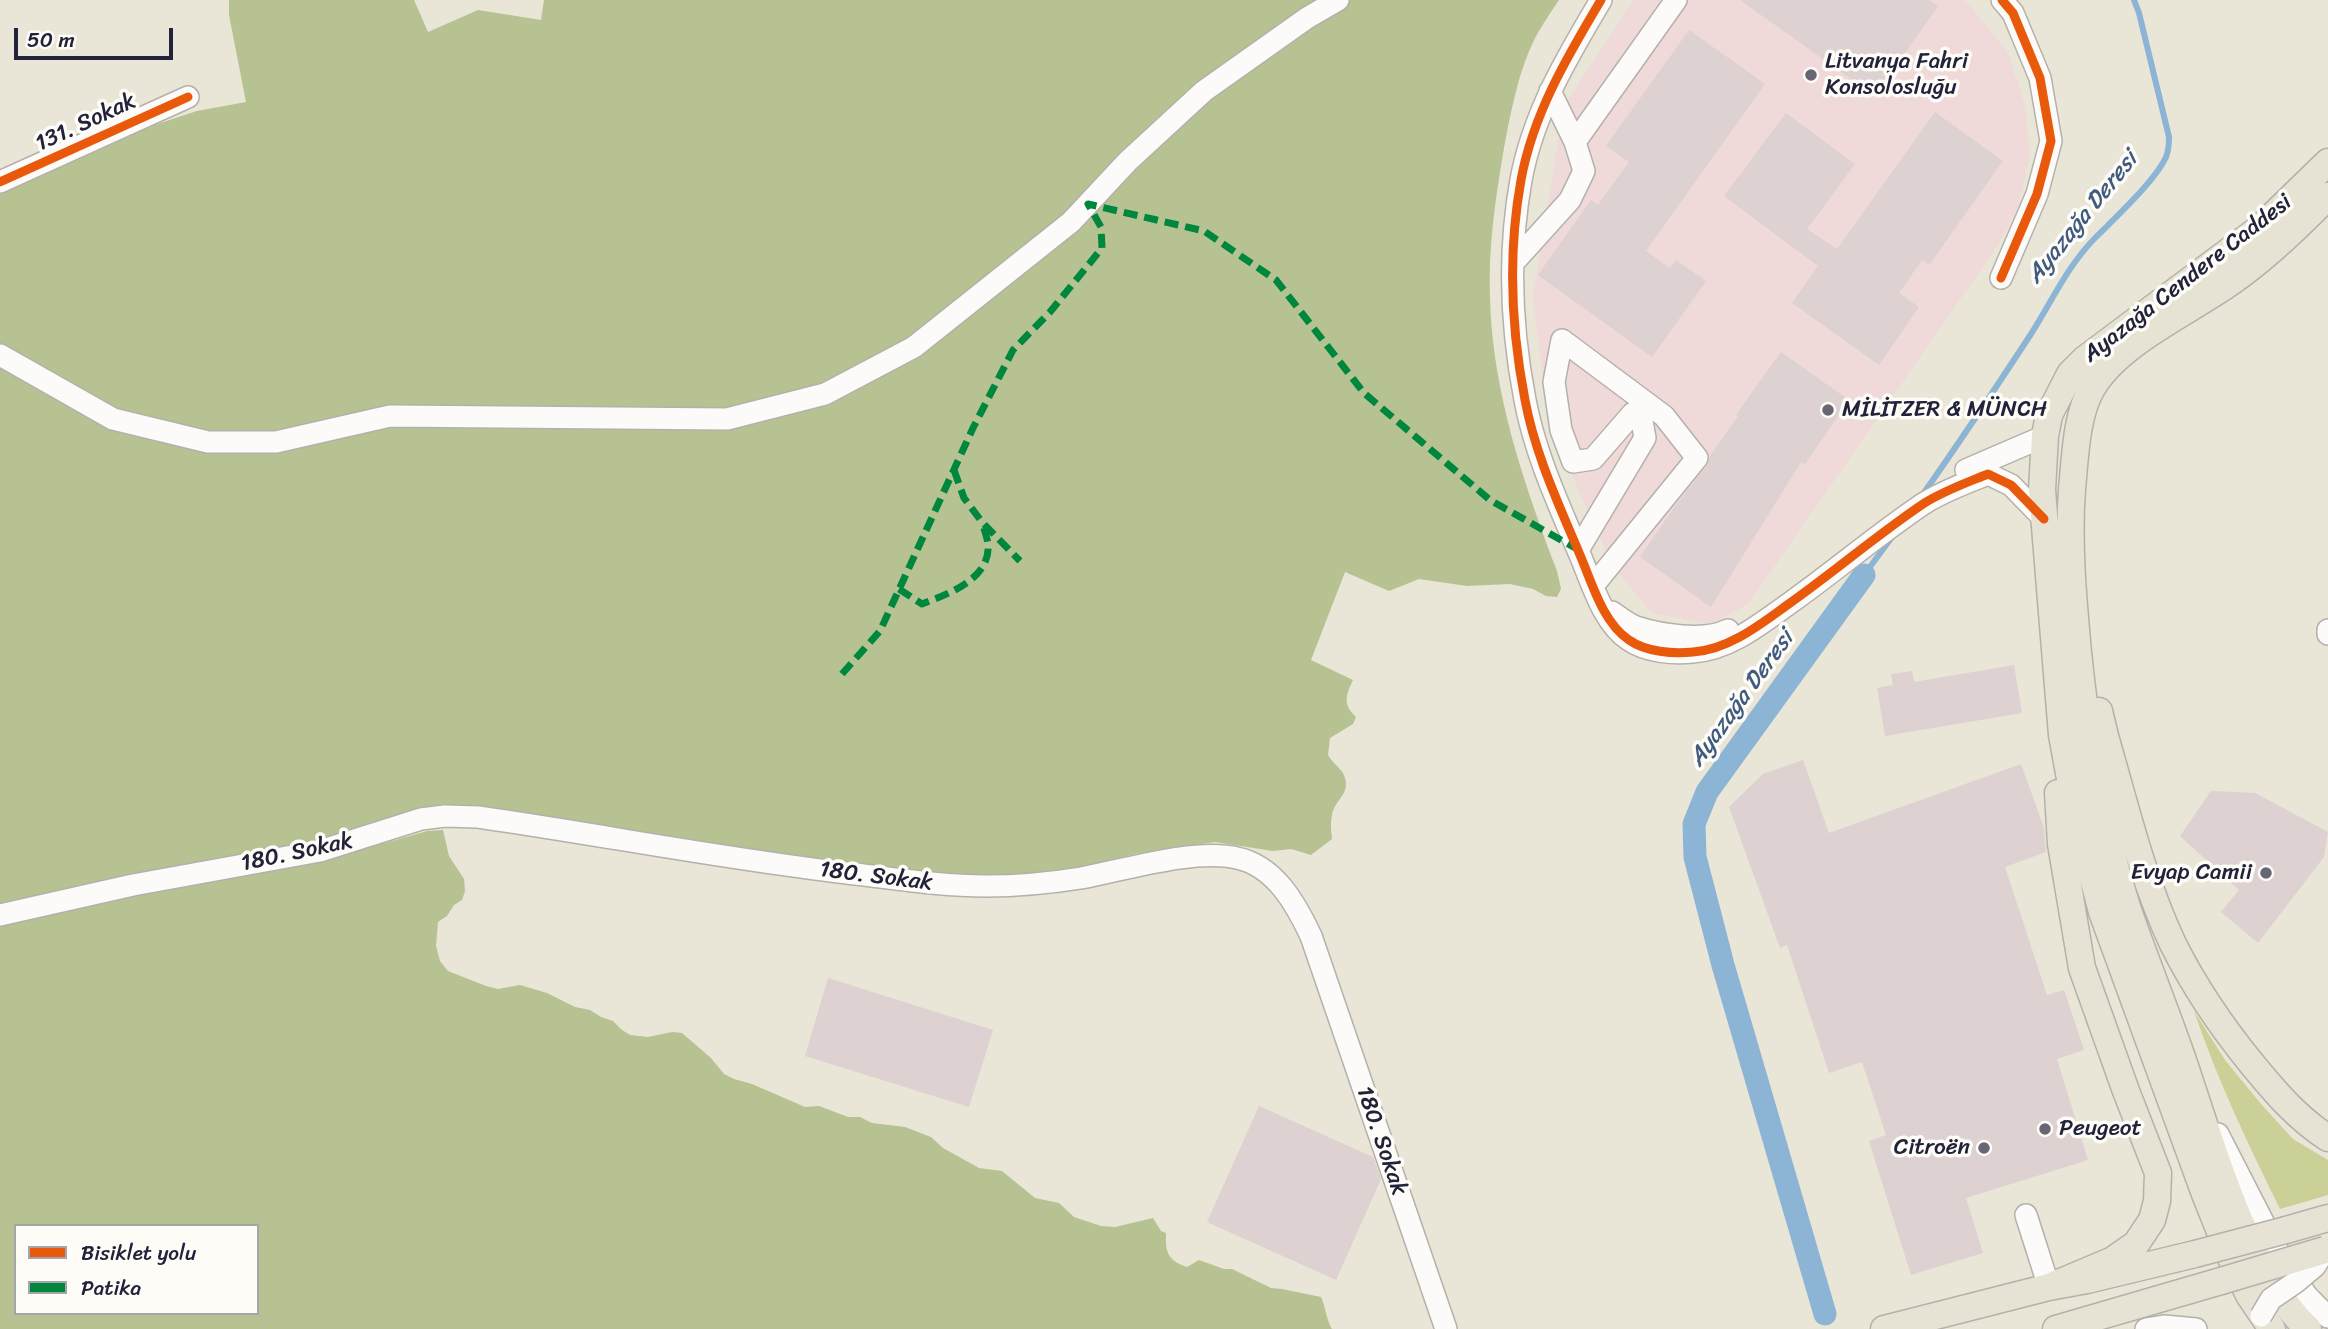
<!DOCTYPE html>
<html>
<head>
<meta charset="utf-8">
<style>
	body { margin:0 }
	#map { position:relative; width:2328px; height:1329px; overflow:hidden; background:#e9e5d7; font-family:Sriracha,sans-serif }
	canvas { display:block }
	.legend { position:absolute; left:14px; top:1224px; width:245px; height:91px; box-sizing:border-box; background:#fdfcf7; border:2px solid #a5a5ac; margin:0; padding:9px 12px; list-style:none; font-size:21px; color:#22223b }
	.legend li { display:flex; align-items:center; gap:14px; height:35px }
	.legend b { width:35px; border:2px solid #a5a5ac }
	.scale { position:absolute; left:14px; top:28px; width:159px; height:32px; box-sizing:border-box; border:4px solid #22223b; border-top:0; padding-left:9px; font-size:21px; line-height:24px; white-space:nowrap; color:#22223b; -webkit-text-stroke:5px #fdfcf7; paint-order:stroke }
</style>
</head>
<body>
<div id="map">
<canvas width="2328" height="1329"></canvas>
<ul class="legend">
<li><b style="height:9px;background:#e8590c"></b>Bisiklet yolu</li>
<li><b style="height:9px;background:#00873e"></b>Patika</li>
</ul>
<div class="scale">50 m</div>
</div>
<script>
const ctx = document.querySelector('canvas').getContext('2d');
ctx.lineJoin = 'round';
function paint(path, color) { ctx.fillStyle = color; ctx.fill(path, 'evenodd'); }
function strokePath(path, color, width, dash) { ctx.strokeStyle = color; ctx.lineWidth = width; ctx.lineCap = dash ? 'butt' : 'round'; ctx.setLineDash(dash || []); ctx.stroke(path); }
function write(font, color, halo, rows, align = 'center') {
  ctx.font = font + ' Sriracha,sans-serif'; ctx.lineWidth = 7; ctx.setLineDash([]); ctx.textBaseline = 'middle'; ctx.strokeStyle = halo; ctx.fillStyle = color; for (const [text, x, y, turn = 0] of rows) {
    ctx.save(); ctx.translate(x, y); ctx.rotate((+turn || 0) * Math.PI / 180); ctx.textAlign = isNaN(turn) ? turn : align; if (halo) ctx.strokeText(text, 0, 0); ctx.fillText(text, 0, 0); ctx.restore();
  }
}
paint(new Path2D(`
	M1633,0H1965L2007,51L2025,105L2030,157L2017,209L1998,245L1749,603L1719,620L1705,623L1652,613L1613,566L1581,496L1548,416L1533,299L1563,108Z`), '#f0d9d9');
paint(new Path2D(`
	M2194,1011L2225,1060L2261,1104L2293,1139L2328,1160V1195L2280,1209C2248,1144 2217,1079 2194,1011Z`), '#cbd097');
paint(new Path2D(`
	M229,0H414L428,32L478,10L541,20L544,0H1559C1552,10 1545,21 1539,31C1519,65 1510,116 1503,154C1495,201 1488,250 1490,297C1492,392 1524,484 1557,571L1561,589L1557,597L1546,596L1533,589L1510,584L1467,586L1419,579L1389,591L1345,572L1311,660L1353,680C1346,695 1342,704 1356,717L1353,724L1330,738L1328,755C1332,762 1339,767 1343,773C1353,794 1335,798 1332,815C1330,823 1331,831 1332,839L1311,855L1291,849L1273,851L1215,842L1135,854L1077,868L987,879L790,856L478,807L379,824L385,843L427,831L443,830L449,856L464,879L465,891L462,900L454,905L447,916L438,922L436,946L440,961L448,971L486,986L498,989L520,985L547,993L575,1007L590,1010L601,1017L613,1021L622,1030L630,1035L648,1037L672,1032L682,1033L711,1058L724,1074L734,1079L752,1084L805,1107L819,1106L848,1117H860L872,1123L905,1127L931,1137L943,1148L979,1168L1002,1171L1035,1198L1059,1203L1074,1217L1101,1226L1115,1227L1153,1218L1161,1231L1166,1233C1165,1252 1168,1261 1187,1267L1199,1260L1224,1269H1232L1271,1288L1282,1289L1321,1297C1326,1308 1326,1319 1332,1329H0V190L139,130L197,111L246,102L229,15ZM16,1226H257V1313H16Z`), '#b6c291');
strokePath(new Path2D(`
	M1921,497C1959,443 1995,389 2031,334C2052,301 2068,265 2096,237C2115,218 2155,181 2166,157C2169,150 2169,144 2169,137L2139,13L2134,0
	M1864,575L1892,537`), '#8cb4d5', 6);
strokePath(new Path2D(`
	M1825,1314L1723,965L1695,857L1694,824L1707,792L1864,575`), '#8cb4d5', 23);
paint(new Path2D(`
	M1740,0H1929L1938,6L1875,96Z
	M1689,30L1765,84L1646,251L1670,268L1676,260L1706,281L1652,357L1538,275L1591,200L1598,205L1629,162L1606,146Z
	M1935,112L2003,161L1929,265L1922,260L1899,293L1919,307L1879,365L1792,303L1818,266L1724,196L1786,113L1855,164L1807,229L1837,249Z
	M1781,352L1849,400L1805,464L1801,462L1711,607L1640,557L1678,502L1707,466L1710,456L1738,416L1736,415Z
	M2014,665L2022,713L1885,736L1877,688L1893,685L1891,674L1912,671L1914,682Z
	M1803,760L1829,833L2021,764L2044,828L2046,852L2005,867L2047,995L2064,990L2084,1050L2057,1059L2088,1160L1966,1198L1983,1253L1911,1275L1869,1141L1886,1135L1862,1062L1829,1073L1787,945L1780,948L1729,807L1763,774Z
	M2211,791L2255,793L2328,832L2324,857L2258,943L2221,912L2239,890L2180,836Z
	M828,978L993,1030L969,1107L805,1056Z
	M1259,1106L1373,1157L1381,1179L1336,1280L1207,1222Z`), '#ddd1d1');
const minor = new Path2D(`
	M1601,0C1567,57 1533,114 1521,180C1508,252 1511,328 1525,400C1535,454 1559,505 1580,555C1592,583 1603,623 1629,640C1646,652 1673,654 1693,652C1729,650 1762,623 1790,603C1835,571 1877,535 1923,504C1943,491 1966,483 1988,474L2011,485L2044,519
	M1575,142L1676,0
	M0,182L188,97
	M1514,262L1570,200L1584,171L1575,142L1550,91
	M2001,278L2037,194L2051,141L2040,78L2013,13L2002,0
	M0,355L113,419L208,442H276L390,416L727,419L825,394L914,347L1071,222L1128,161L1204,91L1307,18L1338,0
	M1966,470L2045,436
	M1578,550L1645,438L1642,421L1633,413L1593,459L1573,462L1561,430L1554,382L1562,340L1664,416L1697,458L1593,586
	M1612,612C1619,617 1628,624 1636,627C1661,635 1704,642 1728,630
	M2328,630V634
	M0,915L133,885L320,851L421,819L445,816L478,817C604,835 729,860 855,874C898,879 942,886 986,886C1017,886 1050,883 1081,878C1124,870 1195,848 1237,858C1275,866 1296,904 1311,936L1446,1329
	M2218,1134L2280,1255L2307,1296L2328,1317
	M2026,1215L2049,1287
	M2146,1329L2164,1326L2196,1329`);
const major = new Path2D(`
	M2099,711L2105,736C2125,805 2142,878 2173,944C2195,988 2221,1026 2252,1064C2275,1092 2297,1118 2328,1138
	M2286,1230L2328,1218
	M2049,1287L2113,1260L2136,1244L2152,1220L2157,1201L2158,1173L2126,1091L2082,968L2061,844L2058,793
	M1884,1329L2049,1287L2087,1280L2195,1254
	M2056,1329L2221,1281
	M2272,1329L2249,1295L2228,1252L2205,1194L2102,912L2077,817L2062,735L2042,490L2045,436L2049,415L2070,374L2085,359L2260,228L2328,162
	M2308,1329C2246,1270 2212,1147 2185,1066C2167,1013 2145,960 2127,907C2100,824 2087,738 2078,652C2073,598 2068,543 2072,489C2075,459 2076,415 2092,388C2118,343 2189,312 2231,282C2267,257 2298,227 2328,196`);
strokePath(minor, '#b4b1ab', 24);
strokePath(major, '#b4b1ab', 29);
strokePath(minor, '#fcfbf9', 21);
strokePath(major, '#e6e2d4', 26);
const minorBridge = new Path2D(`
	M2261,1316L2271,1299L2296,1282L2315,1266L2325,1250`);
const majorBridge = new Path2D(`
	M2195,1254L2286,1230
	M2221,1281L2325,1250`);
strokePath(minorBridge, '#b4b1ab', 24, []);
strokePath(majorBridge, '#b4b1ab', 29, []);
strokePath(minorBridge, '#fcfbf9', 21);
strokePath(majorBridge, '#e6e2d4', 26);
strokePath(new Path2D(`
	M954,470L964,498L982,522L1020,561
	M899,589L922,604C948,594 991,579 988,544C987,537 984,529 982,522
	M842,674L880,631L973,428L1013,350L1050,312L1102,248L1101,227L1088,204L1204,231L1276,280L1364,393L1490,500L1577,549`), '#00873e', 7, [14, 7]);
strokePath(new Path2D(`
	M1601,0C1567,57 1533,114 1521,180C1508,252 1511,328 1525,400C1535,454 1559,505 1580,555C1592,583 1603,623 1629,640C1646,652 1673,654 1693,652C1729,650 1762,623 1790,603C1835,571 1877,535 1923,504C1943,491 1966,483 1988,474L2011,485L2044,519
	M0,182L188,97
	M2001,278L2037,194L2051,141L2040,78L2013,13L2002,0`), '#e8590c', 9);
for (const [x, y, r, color] of [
	[1811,75,7,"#686672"],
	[1828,410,7,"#686672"],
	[2266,873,7,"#686672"],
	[2045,1129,7,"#686672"],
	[1984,1148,7,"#686672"]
]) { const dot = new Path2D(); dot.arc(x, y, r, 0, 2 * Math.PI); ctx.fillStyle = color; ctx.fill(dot); strokePath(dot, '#fdfcf7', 2.5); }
write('23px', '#22223b', '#fdfcf7', [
	["Litvanya Fahri",1825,62],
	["Konsolosluğu",1825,88],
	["MİLİTZER & MÜNCH",1842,410],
	["Evyap Camii",2252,873,"right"],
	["Peugeot",2059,1129],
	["Citroën",1970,1148,"right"]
], 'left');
write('23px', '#22223b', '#fdfcf7', [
	["131. Sokak",86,123,-25],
	["Ayazağa Cendere Caddesi",2188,279,-38],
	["180. Sokak",297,853,-12],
	["180. Sokak",876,877,7],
	["180. Sokak",1381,1141,71]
]);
write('italic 24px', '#405a80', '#fdfcf7', [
	["Ayazağa Deresi",2083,218,-51],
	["Ayazağa Deresi",1742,699,-54]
]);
</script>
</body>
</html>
